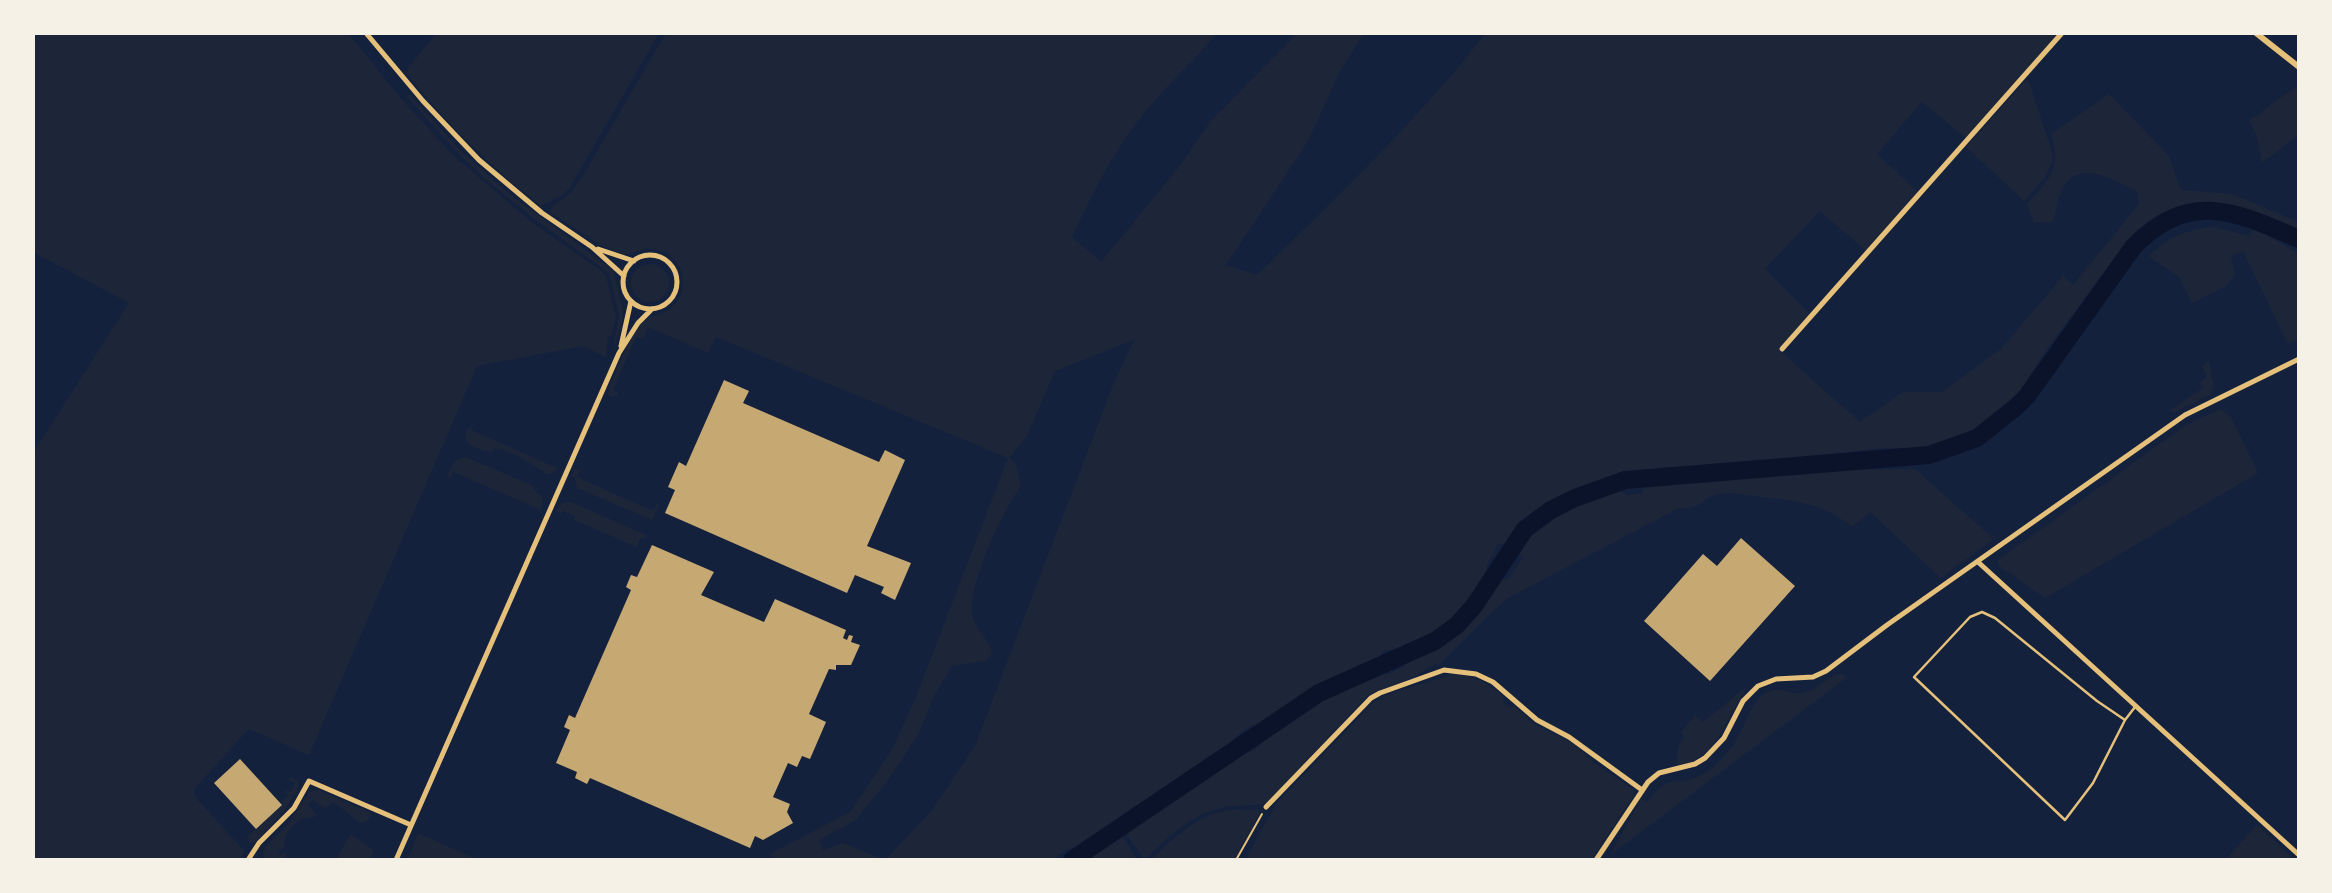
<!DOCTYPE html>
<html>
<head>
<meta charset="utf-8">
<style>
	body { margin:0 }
	#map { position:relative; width:2332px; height:893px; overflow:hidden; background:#14213d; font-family:"Archivo Narrow",sans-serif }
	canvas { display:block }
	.frame { position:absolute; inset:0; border:35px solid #f6f1e7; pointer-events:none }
</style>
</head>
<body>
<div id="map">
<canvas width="2332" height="893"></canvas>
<div class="frame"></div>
</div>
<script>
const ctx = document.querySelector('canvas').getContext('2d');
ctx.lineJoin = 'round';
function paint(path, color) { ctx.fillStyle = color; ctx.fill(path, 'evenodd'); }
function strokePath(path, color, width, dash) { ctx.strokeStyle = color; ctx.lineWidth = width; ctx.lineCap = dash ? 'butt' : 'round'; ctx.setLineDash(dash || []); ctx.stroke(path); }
paint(new Path2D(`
	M33,33L39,36L41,33H348L404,102L454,156L534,224L603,272L606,276L616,318L611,336H608L606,357L583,346L477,366L309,755L249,729L194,789L195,797L244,850L242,860H33V453L129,303L33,252Z
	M437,33H659L569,189L561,196L541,206C491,167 447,124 407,74L408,68Z
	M666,33H1218C1186,68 1149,102 1123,142C1103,172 1087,205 1072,237L1101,262L1179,167L1210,122L1298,33H1364L1340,71L1308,141L1226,265L1257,275C1337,197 1417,121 1486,33H2060L1966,138L1922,102L1877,154L1918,192L1866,251L1820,211L1765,269L1810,314L1779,350L1860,422L1903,392H1942L2001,349L2063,276L2073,285L2139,204L2137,191C2114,181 2080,157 2062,189C2057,198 2056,213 2053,222L2034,223L2027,204C2050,178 2062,170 2051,134L2109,94L2169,156L2181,190L2232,194L2299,222V230L2254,214L2198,203L2182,206L2148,222L2128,240L2048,347L2033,370L2018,400L1976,434L1929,449L1883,448L1738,464L1629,472L1546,503L1520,526L1508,543L1498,544L1487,565L1486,580L1458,617L1434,635L1402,652L1397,649L1383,651L1377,661L1318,690L1256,729L1252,725L1235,737L1233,745L1079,848L1067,849L1053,860H773L770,854L850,812L893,748L916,697L1008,458L716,337L708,353L648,327L643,339L636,337L613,390L619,393L618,395L612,397L608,394C612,377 630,335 643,322C647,318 652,317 657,315C676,309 686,294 682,274C679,259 662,247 646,249C637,251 629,256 620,253C595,245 572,226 550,212L553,206L571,193L584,174ZM1134,340L1115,380L975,746L933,809L885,860L843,843L823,850L819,840L856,820L891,776L919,733L934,696L952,666L985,661L992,654C989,638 979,634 974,621C963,592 1003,510 1021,486L1016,464L1009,458L1027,436L1055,371Z
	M2026,80L2029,82L2052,152V162L2045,177L2024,201L1966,147Z
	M2299,84V134L2262,163L2256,134L2249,121Z
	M410,95L461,151L508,193L613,270L623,311L620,329L612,354L619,315L609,273L533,218L484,178L458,153L406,96Z
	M2213,227L2250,236L2253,227L2299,254V339L2288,344L2243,251L2231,257L2235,275L2228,283V285L2192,303L2179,277L2148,256C2172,236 2181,231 2213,227Z
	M631 283a19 19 0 1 1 38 0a19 19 0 1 1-38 0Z
	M2209,361L2214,387L2211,394L2173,413L2171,410L2203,388L2200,382L2207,376L2202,366Z
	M2220,409L2231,417L2258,473L2045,598L1998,565V560L2186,425Z
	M473,423L471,430L557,468L555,472L547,474L520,457L502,449L501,450L494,448L492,452C479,449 467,448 465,434Z
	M465,457L534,486L533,489L543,498L541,510L453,472L450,478L448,477C449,468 454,458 465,457Z
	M576,469L580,470L577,477L653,511L657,504L659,505L652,520L577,488L575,478L571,476Z
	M1915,469L1994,539L1941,578L1870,512L1852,527C1823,503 1797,501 1761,497C1747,495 1732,492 1718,494C1700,497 1704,510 1679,508L1510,597L1491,613L1439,665C1427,665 1423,673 1413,677C1398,684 1383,687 1368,695L1269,801L1263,804L1224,807L1202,814L1175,831L1144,860L1125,831L1236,752L1253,751L1262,744L1263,737L1331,691L1376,672L1388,674L1404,667L1406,661L1436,646L1458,630L1498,582L1510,577L1523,557L1517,552L1530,533L1555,513L1601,495L1619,491L1628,495L1643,493V485L1807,470Z
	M571,502L646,535L644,539L640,538L637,547L574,520L575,516L563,511L561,514L555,511L562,503Z
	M1841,673L1846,678L1610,855L1641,799L1648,802C1667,771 1678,789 1703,774C1716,767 1729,752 1737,739C1746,724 1752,698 1770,691C1781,687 1792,695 1802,693C1817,690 1827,677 1841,673Z
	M1454,674C1477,678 1485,681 1503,696V702L1510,707L1514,706L1535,725L1573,743L1594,763L1633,789L1634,795L1591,860H1245L1276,804L1373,703L1388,694Z
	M1746,687C1743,695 1739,701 1735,708C1719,736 1714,753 1682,766L1677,764L1678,747L1684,738L1681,732L1695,716L1703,722Z
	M290,777L297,780L299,787C287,809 272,825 254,843L250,844L247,837L283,805L281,802L288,796L285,790L291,792L295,783L289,780Z
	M319,790L370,813L371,816L365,822L360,823L335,803H331L326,809L313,800L308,805L317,816C312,818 305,817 300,820C290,826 282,839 285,849H279L280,855L286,852L285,859L265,860L263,854L266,846L289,823L309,792Z
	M1258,809L1260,813L1234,860H1151C1172,840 1195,816 1224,811C1235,809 1247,810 1258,809Z
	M2257,825L2290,855L2292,860H2225Z
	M418,834L425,836L478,860H407Z
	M1121,834L1137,860H1080L1120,834Z
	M351,835L374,850L370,860H335C343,851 343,843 351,835Z`), '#1d2539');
strokePath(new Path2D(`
	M1072,860L1319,693L1435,641L1457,625L1474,606L1525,529L1551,510L1575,498L1625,480L1929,455L1977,438L2016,407L2027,396L2134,246C2190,190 2235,211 2299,239`), '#0b132b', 18);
paint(new Path2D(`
	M724,380L749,391L743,403L879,462L885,450L905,460L867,546L911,563L895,600L881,593L884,587L855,575L847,593L665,513L675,490L668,487L679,462L686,466Z
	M1741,538L1795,586L1710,681L1644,621L1703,554L1717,566Z
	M652,545L714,572L701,595L764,622L775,599L846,630L843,638L847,640L849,635L853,636L851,642L860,645L851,665H836V670L829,669L809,714L826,722L810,759L802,756L797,767L788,763L773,797L790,804L787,812L793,823L763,840L755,836L750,848L590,778L587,784L575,778L577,772L556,763L570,730L564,727L569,715L575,718L631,590L626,587L631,575L637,577Z
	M240,759L282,805L256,829L214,783Z`), '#c6a872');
strokePath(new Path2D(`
	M1236,860L1262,814`), '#e5c07b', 2);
strokePath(new Path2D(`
	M2125,720L2097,701L1995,618L1982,612L1970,617L1914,677L2065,820L2093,783L2125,720L2135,707`), '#e5c07b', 2.5);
strokePath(new Path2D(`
	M366,33L423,101L479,160L542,213L592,247L624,276
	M598,249L634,261
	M623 282a27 27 0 1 1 54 0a27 27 0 1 1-54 0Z
	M621,346L631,301
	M1782,349L2062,33
	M1978,562L2299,855
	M1266,807L1371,698L1380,693L1444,670L1476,674L1493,682L1537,720L1569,737L1642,790
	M248,860L259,843L294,808L309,781L411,825
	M396,860L619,353L638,323L652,309
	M1596,860L1648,782L1659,773L1695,764L1705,758L1724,738L1743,701L1758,686L1776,679L1813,677L1826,671L1887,625L2185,415L2299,359`), '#e5c07b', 5);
strokePath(new Path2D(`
	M2256,33L2299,67`), '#e5c07b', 6);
</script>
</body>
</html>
